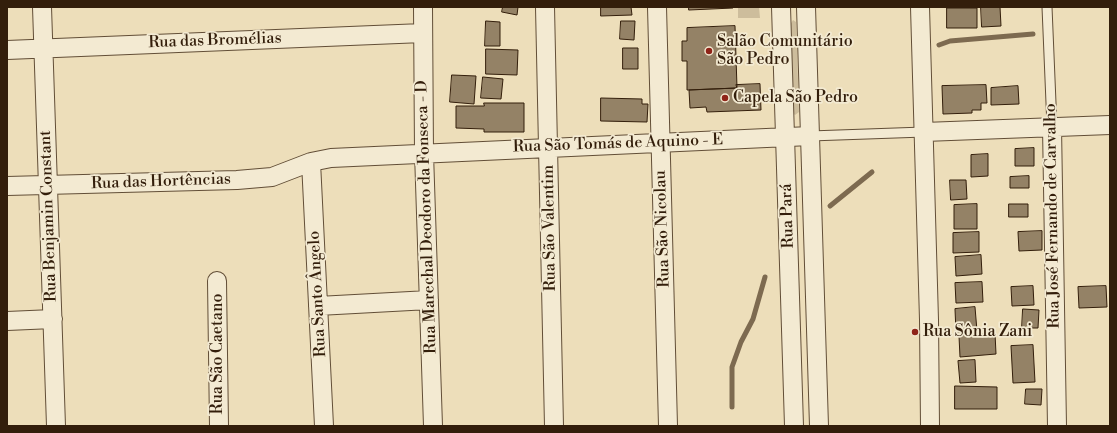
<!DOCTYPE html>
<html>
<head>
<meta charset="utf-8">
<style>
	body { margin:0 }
	#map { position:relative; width:1117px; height:433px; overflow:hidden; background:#eddeba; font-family:"Libre Bodoni",serif }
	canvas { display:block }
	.frame { position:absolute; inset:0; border:8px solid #331e0b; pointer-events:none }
</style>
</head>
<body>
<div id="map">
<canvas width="1117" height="433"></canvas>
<div class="frame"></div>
</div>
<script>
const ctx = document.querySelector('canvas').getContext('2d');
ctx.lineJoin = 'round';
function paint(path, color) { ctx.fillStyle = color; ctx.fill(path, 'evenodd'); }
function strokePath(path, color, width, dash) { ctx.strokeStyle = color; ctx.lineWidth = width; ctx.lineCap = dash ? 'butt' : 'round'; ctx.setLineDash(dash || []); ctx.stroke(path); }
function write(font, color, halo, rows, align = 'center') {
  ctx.font = font + ' "Libre Bodoni",serif'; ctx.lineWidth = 3.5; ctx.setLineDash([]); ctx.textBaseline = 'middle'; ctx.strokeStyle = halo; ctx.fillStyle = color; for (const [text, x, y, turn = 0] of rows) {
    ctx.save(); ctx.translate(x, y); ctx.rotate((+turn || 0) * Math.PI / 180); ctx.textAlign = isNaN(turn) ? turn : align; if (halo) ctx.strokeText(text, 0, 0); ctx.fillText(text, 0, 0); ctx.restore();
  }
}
paint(new Path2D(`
	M738,7H759L760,18H738Z
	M793,20L796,22L799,112L795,115L794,114L790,25Z`), '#cdbd9c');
strokePath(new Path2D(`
	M939,45L950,41L1033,34
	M830,206L872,172
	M732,407V367L741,342L753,319L765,277`), '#7d6a50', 5);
const building = new Path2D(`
	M503,7H518L517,15L502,12Z
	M601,7H631L632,15L601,16Z
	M689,7H733V8L689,10Z
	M981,7H1000L1001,26L982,27Z
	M947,8H977V28H947Z
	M486,21L500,22V46H485Z
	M621,21H635L634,40L620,39Z
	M735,26L737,88L687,90V61H682V41H687V28Z
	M623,48H638V69H623Z
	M486,49L518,50L517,75L486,74Z
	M452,75L476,76L474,104L450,102Z
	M483,77L503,79L501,99L481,98Z
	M760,84L761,110L707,112L706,107L690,108L689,90L737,88L736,85Z
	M986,85L987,103H981V110H972V113L943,114L942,86Z
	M1018,86L1019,104L991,105V88Z
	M601,98L642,99V104H648L647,122L601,121Z
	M484,103H524V132H484V129L456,128V106H484Z
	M1034,148V166H1015V149Z
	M988,154V176L971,177V155Z
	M1029,176V188H1010V177Z
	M950,180H966L967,199L951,200Z
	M977,204V229H954V205Z
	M1009,204H1028V217H1009Z
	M1042,231V250L1019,251L1018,232Z
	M979,232V252L953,253V233Z
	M981,255L982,274L956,276L955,257Z
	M982,282L983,302L956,303L955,283Z
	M1033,286L1034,305L1012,306L1011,287Z
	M1106,286L1107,307L1079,308L1078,287Z
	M975,307L977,331L956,332L955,309Z
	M1023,309L1039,310L1038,328H1022Z
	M995,333L996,354L960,357L959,336Z
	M1033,345L1035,382L1013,383L1011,346Z
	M975,360L976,382L960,383L958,361Z
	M955,386L997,387V409H955Z
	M1026,389H1042L1041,405L1025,404Z`);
paint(building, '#948266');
strokePath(building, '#331e0b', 1);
const lane = new Path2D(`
	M1047,7L1052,127
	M810,136L924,132`);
const street = new Path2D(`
	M42,7L56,426
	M423,7L424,153L433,426
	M545,7L554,426
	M657,7L668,426
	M781,7L794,426
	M806,7L819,426
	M920,7L929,320L930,426
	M7,50L423,33
	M1052,127L1057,426
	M924,132L1110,125
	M311,162L324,426
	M7,186L237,180L272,177L311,162L331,158L810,136
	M217,281L219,426
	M318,306L429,300
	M7,321L53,319`);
strokePath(lane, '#624e37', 11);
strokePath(street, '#624e37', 20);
strokePath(lane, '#f3ead2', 9);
strokePath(street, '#f3ead2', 18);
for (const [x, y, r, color] of [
	[709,51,4,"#8f2418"],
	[725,98,4,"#8f2418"],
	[915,332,4,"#8f2418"]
]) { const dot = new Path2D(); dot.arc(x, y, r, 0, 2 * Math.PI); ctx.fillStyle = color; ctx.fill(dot); strokePath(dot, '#f3ead2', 1.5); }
write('16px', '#331e0b', '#f3ead2', [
	["Rua das Bromélias",215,41,-2],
	["Rua São Tomás de Aquino - E",618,144,-2],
	["Rua das Hortências",161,182,-2],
	["Rua Benjamin Constant",49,216,-92],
	["Rua Pará",788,216,-92],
	["Rua José Fernando de Carvalho",1053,216,-91],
	["Rua Marechal Deodoro da Fonseca - D",427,217,-92],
	["Rua São Valentim",550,228,-91],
	["Rua São Nicolau",663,229,-92],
	["Rua Santo Ângelo",318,294,-93],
	["Rua São Caetano",218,354,-90]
]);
write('16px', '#331e0b', '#f3ead2', [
	["Salão Comunitário",717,42],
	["São Pedro",717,60],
	["Capela São Pedro",733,98],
	["Rua Sônia Zani",923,332]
], 'left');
</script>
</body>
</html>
